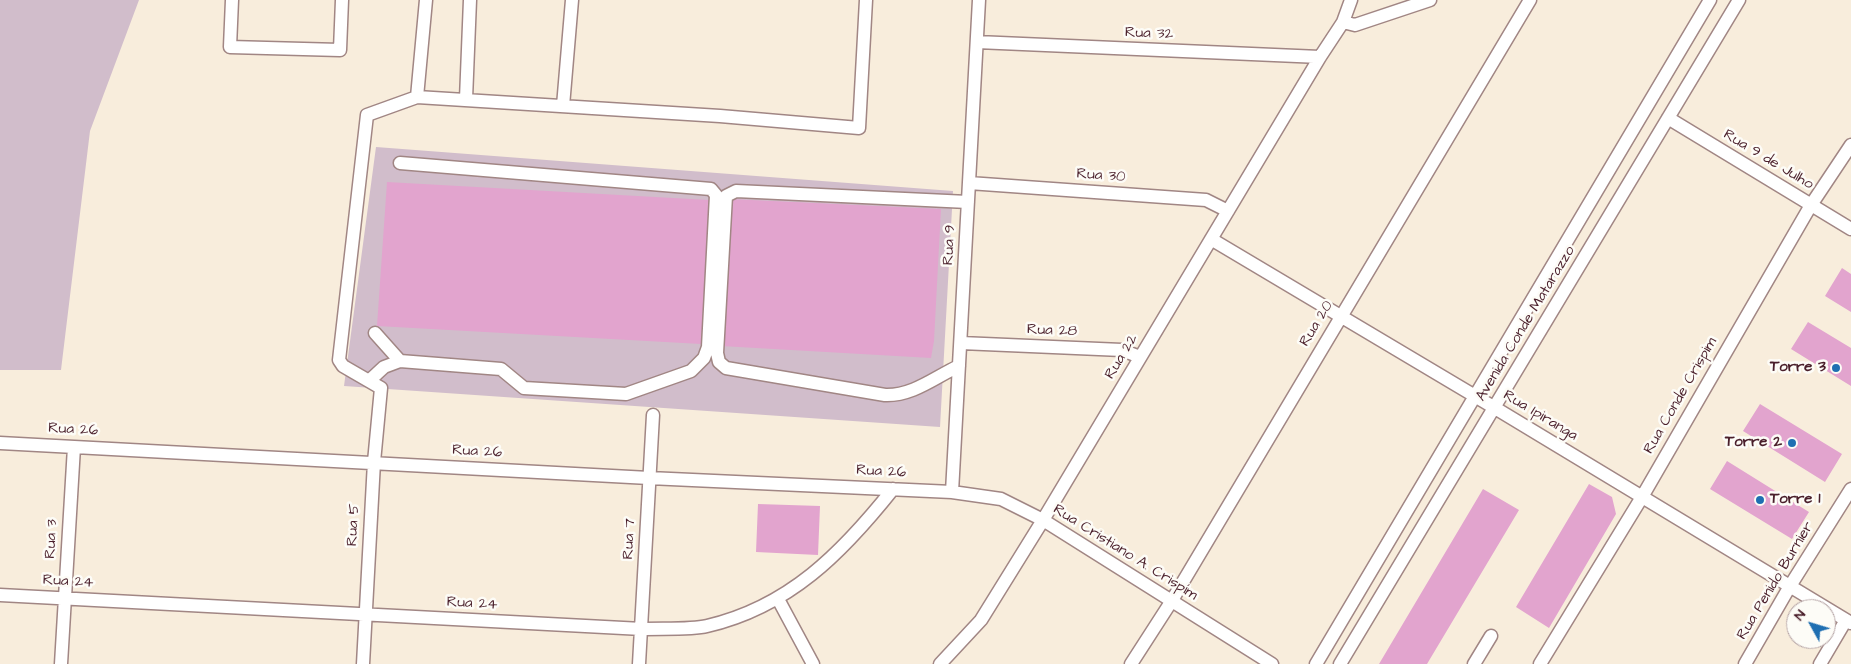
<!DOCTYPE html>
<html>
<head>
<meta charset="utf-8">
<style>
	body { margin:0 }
	#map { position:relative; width:1851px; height:664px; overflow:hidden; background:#f8eddc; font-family:"Architects Daughter",sans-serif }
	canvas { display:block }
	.north { position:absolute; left:1786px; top:599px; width:50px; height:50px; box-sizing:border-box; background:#fdfcf7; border:1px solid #b5a4a5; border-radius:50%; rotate:309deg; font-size:14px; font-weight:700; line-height:20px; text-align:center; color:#4a1f2b }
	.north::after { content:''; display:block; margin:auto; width:18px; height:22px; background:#1f6fb2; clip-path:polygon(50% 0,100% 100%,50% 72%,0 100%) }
</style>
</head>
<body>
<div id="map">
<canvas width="1851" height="664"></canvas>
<div class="north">N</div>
</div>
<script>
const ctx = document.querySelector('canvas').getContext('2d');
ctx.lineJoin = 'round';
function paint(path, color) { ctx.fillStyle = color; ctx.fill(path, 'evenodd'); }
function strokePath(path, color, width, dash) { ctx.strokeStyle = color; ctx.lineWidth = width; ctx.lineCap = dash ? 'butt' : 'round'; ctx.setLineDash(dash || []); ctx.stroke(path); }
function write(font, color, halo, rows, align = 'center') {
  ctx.font = font + ' "Architects Daughter",sans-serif'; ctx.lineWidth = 5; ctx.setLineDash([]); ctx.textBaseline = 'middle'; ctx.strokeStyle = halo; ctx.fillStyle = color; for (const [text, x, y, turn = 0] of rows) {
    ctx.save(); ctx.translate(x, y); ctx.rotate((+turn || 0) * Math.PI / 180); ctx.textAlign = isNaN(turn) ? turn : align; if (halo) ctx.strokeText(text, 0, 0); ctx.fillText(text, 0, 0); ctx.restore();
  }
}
paint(new Path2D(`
	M0,0H139L90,131L61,370H0Z
	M376,147L953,191L940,427L344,386Z`), '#d1bdcb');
paint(new Path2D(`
	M387,182L709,200L701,344L377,326Z
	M730,199L941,209L934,341L931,358L721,346Z
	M1842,268L1851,274V312L1825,296Z
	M1808,322L1851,348V386L1791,349Z
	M1760,404L1842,454L1825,482L1743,431Z
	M1727,461L1809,512L1792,539L1710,489Z
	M1589,484L1612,497L1616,514L1549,628L1516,607Z
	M1483,489L1519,510L1427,664H1379Z
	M758,504L820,506L818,555L756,552Z`), '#e2a4ce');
const minor = new Path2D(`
	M232,0L230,47L340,50L342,0
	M1343,22L1355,25L1430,0
	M977,42L1320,57
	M417,97L426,0
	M466,99L470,0
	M563,106L572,0
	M1668,118L1851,229
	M969,183L1206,200L1228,211
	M1211,239L1495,408L1851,623
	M375,333L400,361
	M961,343L1122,350L1140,357
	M959,366C935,377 913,396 885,395L726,368L719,362L717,353L726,196L736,191L968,202
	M370,380L384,367L400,361L501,369L524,388L626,394L691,371L704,358L708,347L716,195L711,189L400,163
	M0,443L649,478L952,492L1001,499L1043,520L1272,664
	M952,492L979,0
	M0,595L642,629C660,628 691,630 707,626C789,607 842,553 893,489
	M778,599L813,664
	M61,664L74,447
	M363,664L374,462L381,388L343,366L339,360L367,115L417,97L720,116L859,128L866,0
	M639,664L653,415
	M940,664L981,620L1043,520L1320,57L1343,22L1351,0
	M1131,664L1171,602L1530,0
	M1316,664L1710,0
	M1340,664L1739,0
	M1474,664L1491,636
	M1540,664L1642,497L1811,205L1851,145
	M1745,664L1790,586L1851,489
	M1820,664L1846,620`);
strokePath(minor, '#a18684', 15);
strokePath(minor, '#fff', 12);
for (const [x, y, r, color] of [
	[1836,368,5,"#1f6fb2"],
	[1792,443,5,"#1f6fb2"],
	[1760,500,5,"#1f6fb2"]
]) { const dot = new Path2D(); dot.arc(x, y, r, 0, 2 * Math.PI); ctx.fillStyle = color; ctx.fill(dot); strokePath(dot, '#fdfcf7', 2); }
write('15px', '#4a1f2b', '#fdfcf7', [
	["Rua 32",1149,34,2],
	["Rua 9 de Julho",1768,160,31],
	["Rua 30",1101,176,4],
	["Rua 9",950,245,-87],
	["Rua 20",1317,324,-59],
	["Avenida Conde Matarazzo",1526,324,-59],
	["Rua 28",1052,331,2],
	["Rua 22",1122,357,-59],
	["Rua Conde Crispim",1681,396,-60],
	["Rua Ipiranga",1540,416,31],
	["Rua 26",73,430,3],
	["Rua 26",477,452,3],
	["Rua 26",881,472,3],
	["Rua 5",354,525,-87],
	["Rua 3",52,539,-87],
	["Rua 7",630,539,-87],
	["Rua Cristiano A. Crispim",1125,553,32],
	["Rua Penido Burnier",1776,581,-59],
	["Rua 24",68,582,3],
	["Rua 24",472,604,3]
]);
write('bold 15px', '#4a1f2b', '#fdfcf7', [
	["Torre 3",1826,368],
	["Torre 2",1782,443],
	["Torre 1",1770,500,"left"]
], 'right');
</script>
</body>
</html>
